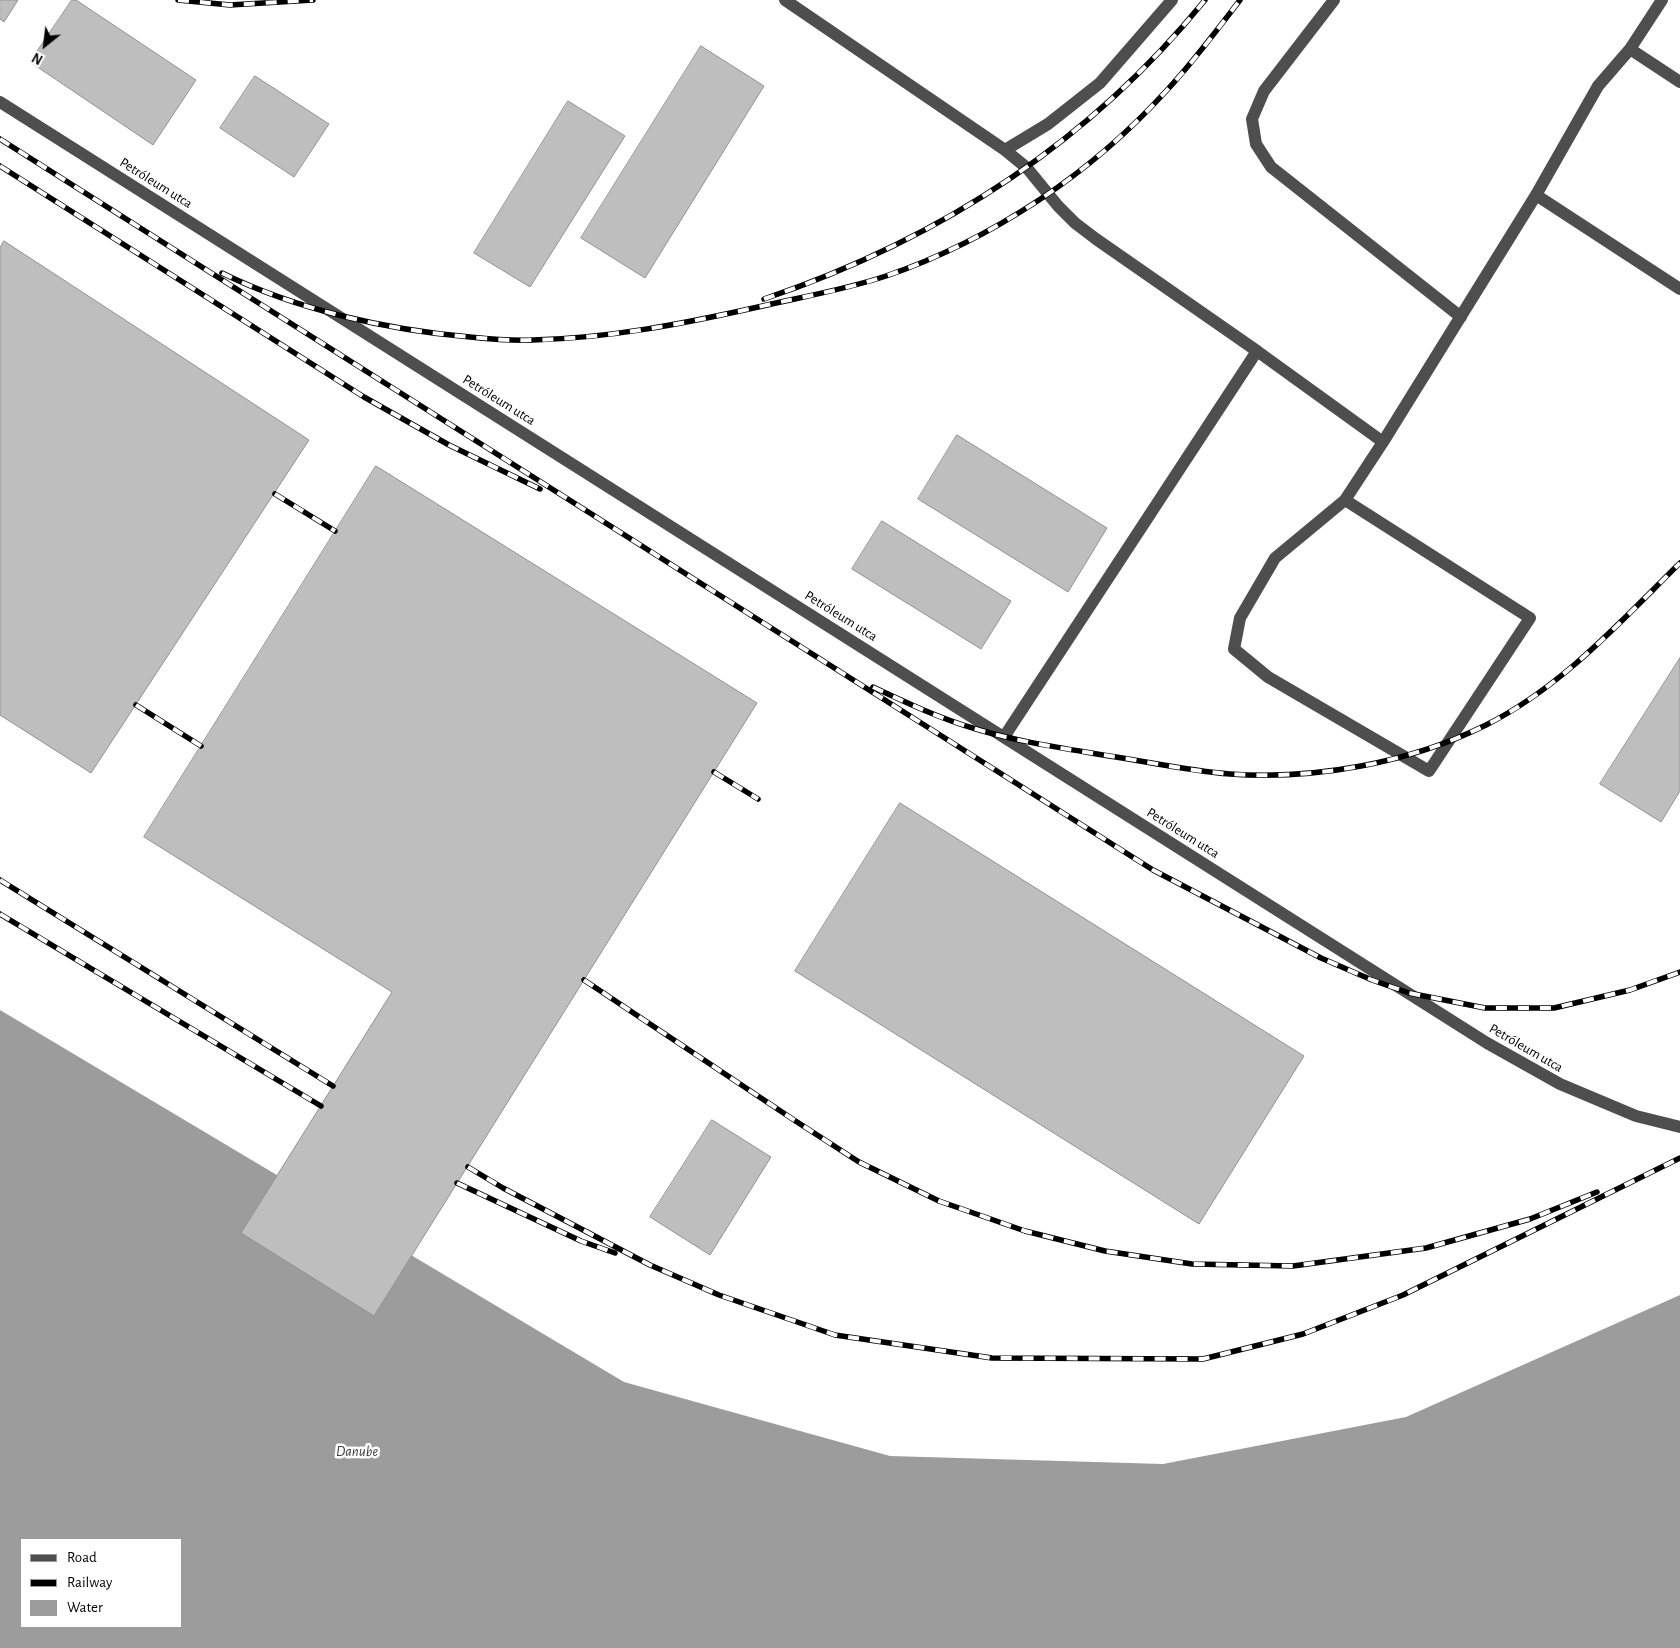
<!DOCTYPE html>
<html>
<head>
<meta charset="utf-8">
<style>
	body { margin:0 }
	#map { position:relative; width:1680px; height:1648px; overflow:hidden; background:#fff; font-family:"Alegreya Sans",sans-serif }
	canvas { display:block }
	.legend { position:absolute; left:20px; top:1538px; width:162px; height:90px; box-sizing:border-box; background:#fff; border:1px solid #999; margin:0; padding:6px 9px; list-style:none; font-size:15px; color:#000 }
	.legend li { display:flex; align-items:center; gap:10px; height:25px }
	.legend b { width:25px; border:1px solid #999 }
	.north { position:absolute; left:20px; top:20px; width:50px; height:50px; -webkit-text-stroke:4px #fff; paint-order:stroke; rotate:209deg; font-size:14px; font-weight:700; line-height:20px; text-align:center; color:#000 }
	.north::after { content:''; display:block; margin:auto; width:18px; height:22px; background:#000; clip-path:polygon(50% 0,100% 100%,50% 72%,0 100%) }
</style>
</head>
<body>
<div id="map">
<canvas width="1680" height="1648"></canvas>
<ul class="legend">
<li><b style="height:6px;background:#4e4e4e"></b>Road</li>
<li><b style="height:6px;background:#000"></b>Railway</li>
<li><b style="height:14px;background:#9c9c9c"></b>Water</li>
</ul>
<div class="north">N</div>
</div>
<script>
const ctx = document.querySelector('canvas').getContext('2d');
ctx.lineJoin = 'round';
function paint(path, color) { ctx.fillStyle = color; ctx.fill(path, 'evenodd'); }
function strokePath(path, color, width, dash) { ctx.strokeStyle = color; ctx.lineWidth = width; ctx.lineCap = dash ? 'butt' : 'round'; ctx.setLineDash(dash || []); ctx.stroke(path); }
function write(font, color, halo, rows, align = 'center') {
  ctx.font = font + ' "Alegreya Sans",sans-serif'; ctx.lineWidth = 5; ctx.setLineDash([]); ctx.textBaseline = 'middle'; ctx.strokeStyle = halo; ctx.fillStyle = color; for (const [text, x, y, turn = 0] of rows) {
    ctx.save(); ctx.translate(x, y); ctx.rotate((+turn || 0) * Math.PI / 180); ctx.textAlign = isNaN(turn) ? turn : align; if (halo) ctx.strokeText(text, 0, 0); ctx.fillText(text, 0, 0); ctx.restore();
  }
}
paint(new Path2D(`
	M0,1010L624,1382L890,1456L1163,1464L1406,1417L1680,1295V1648H0ZM21,1539H181V1627H21Z`), '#9c9c9c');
const building = new Path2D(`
	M0,0H18L4,22L0,19Z
	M72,0H76L196,80L153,145L30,62Z
	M701,46L764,86L645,278L581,238Z
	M255,76L329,124L294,177L220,128Z
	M568,101L625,136L530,287L474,253Z
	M4,241L309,440L91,773L0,715V248Z
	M957,435L1107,528L1068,592L918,499Z
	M376,466L757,703L374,1316L241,1233L392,992L144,837Z
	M882,521L1011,601L981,649L852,569Z
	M1680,658V791L1661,822L1600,784Z
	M900,803L1304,1056L1199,1224L795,971Z
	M712,1120L771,1157L710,1255L650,1217Z`);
paint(building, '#bebebe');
strokePath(building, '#929292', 1);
strokePath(new Path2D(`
	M785,0L1005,150L1027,168L1058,206L1075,223L1096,239L1257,351L1004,737
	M1334,0L1264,91L1252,119L1256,144L1271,167L1461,317
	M1630,49L1680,82
	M0,102L1487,1043L1560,1084L1636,1116L1680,1127
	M1005,150L1048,124L1100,83L1172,0
	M1536,195L1680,289
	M1257,351L1383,442L1345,500L1275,558L1240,618L1234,649L1268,677L1429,771L1530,618L1345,500
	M1383,442L1536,195L1598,86L1630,49L1662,0`), '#4e4e4e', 12);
const rail = new Path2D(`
	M178,0L230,5L313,0
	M0,139L1153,870L1321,958L1372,980L1409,993L1485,1008H1554L1630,990L1680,972
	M0,166L364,397L449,445L540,489
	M222,273C297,310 388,330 470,337C490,339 512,341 533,340C610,338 682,324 758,307C801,297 844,290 886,276C939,258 992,231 1039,200C1086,169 1130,131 1168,89C1194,61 1217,30 1240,0
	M764,299C938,240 1089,143 1205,0
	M275,494L335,531
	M873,687C907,703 941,719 976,729C1022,743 1069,749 1116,757C1154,763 1192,771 1230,774C1314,780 1410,763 1486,725C1562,687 1620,622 1680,563
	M136,705L201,746
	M714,772L758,799
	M0,880L333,1086
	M0,914L321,1106
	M584,980L794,1120L859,1162L939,1201L1025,1231L1105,1251L1192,1264L1293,1266L1426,1248L1530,1219L1597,1192
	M468,1167L503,1188L650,1265L719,1295L835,1335L992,1358L1203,1359L1303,1334L1403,1295L1680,1158
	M457,1183L581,1241L615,1253`);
strokePath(rail, '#000', 5.5);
strokePath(rail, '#fff', 4, [11]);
write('14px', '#000', '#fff', [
	["Petróleum utca",156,183,32],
	["Petróleum utca",499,400,32],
	["Petróleum utca",841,616,32],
	["Petróleum utca",1183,833,32],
	["Petróleum utca",1526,1048,30]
]);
write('italic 15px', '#3d3d3d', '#fff', [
	["Danube",357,1451]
]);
</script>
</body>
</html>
